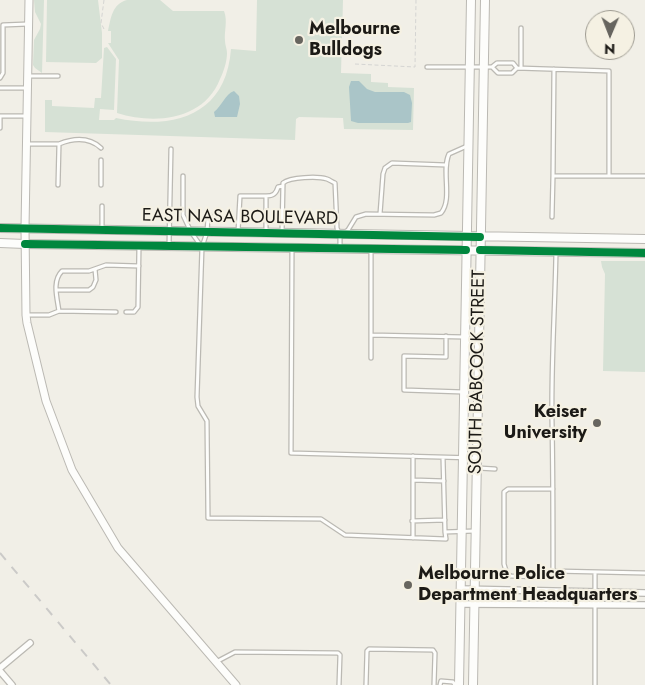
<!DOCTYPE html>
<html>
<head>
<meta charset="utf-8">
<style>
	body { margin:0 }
	#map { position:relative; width:645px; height:685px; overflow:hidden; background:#f1efe7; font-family:Jost,sans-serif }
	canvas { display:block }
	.north { position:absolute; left:585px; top:10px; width:50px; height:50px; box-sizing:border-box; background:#f5f1e3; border:1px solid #9e9b91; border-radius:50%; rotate:181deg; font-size:14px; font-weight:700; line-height:20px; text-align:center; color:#1c1a16 }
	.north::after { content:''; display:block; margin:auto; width:18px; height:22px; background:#67655f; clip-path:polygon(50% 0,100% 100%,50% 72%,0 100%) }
</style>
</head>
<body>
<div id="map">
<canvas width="645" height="685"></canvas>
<div class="north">N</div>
</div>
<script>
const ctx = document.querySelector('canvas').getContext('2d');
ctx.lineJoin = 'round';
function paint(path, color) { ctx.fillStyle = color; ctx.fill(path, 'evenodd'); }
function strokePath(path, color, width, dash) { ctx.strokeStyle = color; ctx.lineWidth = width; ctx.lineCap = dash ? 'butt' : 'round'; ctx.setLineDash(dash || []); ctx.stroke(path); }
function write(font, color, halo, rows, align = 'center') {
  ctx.font = font + ' Jost,sans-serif'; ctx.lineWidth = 4.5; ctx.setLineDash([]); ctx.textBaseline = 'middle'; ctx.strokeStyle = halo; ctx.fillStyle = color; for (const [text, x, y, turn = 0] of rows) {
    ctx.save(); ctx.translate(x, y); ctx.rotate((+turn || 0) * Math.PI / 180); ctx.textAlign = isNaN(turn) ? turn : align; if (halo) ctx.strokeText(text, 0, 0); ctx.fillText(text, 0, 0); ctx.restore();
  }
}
paint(new Path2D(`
	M34,0H44L42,73L35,68L33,65L34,40L40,29L41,24L35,12Z
	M47,0H98L102,33V58L96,63L46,62Z
	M127,0H160L173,11H224C228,21 224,31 225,41C225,45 227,49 227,53C227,61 224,71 220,79C204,120 155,125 117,113L119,60L108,43H111V31H108C111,18 112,4 127,0Z
	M257,0H343L341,73L371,74V82L388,83V87L414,88L413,130L344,129L343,118L299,117L296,119L295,140L45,132V100H52V106L94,108L95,98H101L104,48L107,47L116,59L114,110L100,109L99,120H114L116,118C173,130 226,116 231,49L256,51Z
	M601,261H645V372L603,371L605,274L602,267Z`), '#d6e1d5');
paint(new Path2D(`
	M351,81H359L367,89L375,92H404L410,95L412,103L411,122L408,123H358L351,121L349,87Z
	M234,91L239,96L240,104L237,117H215L214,112C222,106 225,94 234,91Z`), '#aac5c8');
const service = new Path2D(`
	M521,28V68
	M427,67H492L497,63H513L517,68L512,73H498L492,67
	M517,68L609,71V176
	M554,69L553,176H645
	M29,76H58
	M0,78L3,73V25L28,24
	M0,88H27
	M0,128V116H26
	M27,144H59L58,185
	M59,144C74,138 89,137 101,148
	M101,160V185
	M183,176V215L191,232L201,246
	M266,196C273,196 276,194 278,187L283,186
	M380,214L383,174L385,168L392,163L446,165
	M210,215L208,218L207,232L202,247L197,397L198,406L207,421L208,518L321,519L345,535L446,539L445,532
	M552,217L553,176
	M102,230V206
	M238,232L240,196H266V233
	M345,232L348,230L356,217L366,214L434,215L441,213C453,199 441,171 449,154L467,146
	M282,233L283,183C290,177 318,176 327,179C330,180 332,182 335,183L337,228L340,235V248
	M169,246L171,149
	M292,248L291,453L475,458
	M371,249V335L464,337
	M56,290H89L93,287L96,280L95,269
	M59,311C57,297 52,281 62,271H89L106,265L139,266
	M126,312H134L138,307L139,246
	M27,315H49L59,311L116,312
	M371,335V358
	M446,336V357L404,356V390L463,392
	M443,458L445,532L474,531
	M478,468L495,469
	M413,480L444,481
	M553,489H508L504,492V564L507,574L511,576L545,577H550L553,571C553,521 553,471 552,421C551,365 555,308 556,252
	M412,521L445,520
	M413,538V456
	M553,571L645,573
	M595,572V685
	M216,662L235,652L338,653L340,655L339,685
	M366,685L367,651L369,649L433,650L435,653L434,685
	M440,685L441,681L453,682L455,685`);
const minor = new Path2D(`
	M460,589L645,593
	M460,604L645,605
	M0,668L30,643
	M0,671L12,685`);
const tertiary = new Path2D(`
	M29,0L25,228L26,315L27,323L46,401L72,470L118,548L236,685`);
const secondary = new Path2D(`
	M0,228L645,239
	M0,243L25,244L645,253
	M459,685L471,0
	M473,685L485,0`);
strokePath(service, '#bbb9b3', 5.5);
strokePath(minor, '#bbb9b3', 8);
strokePath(tertiary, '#bbb9b3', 9);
strokePath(secondary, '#bbb9b3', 10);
strokePath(new Path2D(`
	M104,29L101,23L104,0
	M355,64L415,67L416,0`), '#d4d4d2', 1, [4, 2.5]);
strokePath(service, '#fdfdfb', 3);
strokePath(minor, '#fdfdfb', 5.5);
strokePath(tertiary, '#fdfdfb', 7);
strokePath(secondary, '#fdfdfb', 8);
strokePath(new Path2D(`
	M0,553L111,685`), '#cbcac8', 2, [9, 9]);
strokePath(new Path2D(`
	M0,228L480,237
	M25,244L466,250
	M480,250L645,253`), '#00873e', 8);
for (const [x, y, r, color] of [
	[299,40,5,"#67655f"],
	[597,423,5,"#67655f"],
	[408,585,5,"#67655f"]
]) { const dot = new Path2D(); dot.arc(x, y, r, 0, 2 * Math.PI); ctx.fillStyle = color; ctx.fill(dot); strokePath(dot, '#f5f1e3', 2); }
write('bold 18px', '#1c1a16', '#f5f1e3', [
	["Melbourne",309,30],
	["Bulldogs",309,51],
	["Keiser",587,413,"right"],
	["University",587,434,"right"],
	["Melbourne Police",418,575],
	["Department Headquarters",418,596]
], 'left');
write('18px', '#1c1a16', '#f5f1e3', [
	["EAST NASA BOULEVARD",240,218,1],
	["SOUTH BABCOCK STREET",478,372,-89]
]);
</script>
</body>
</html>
